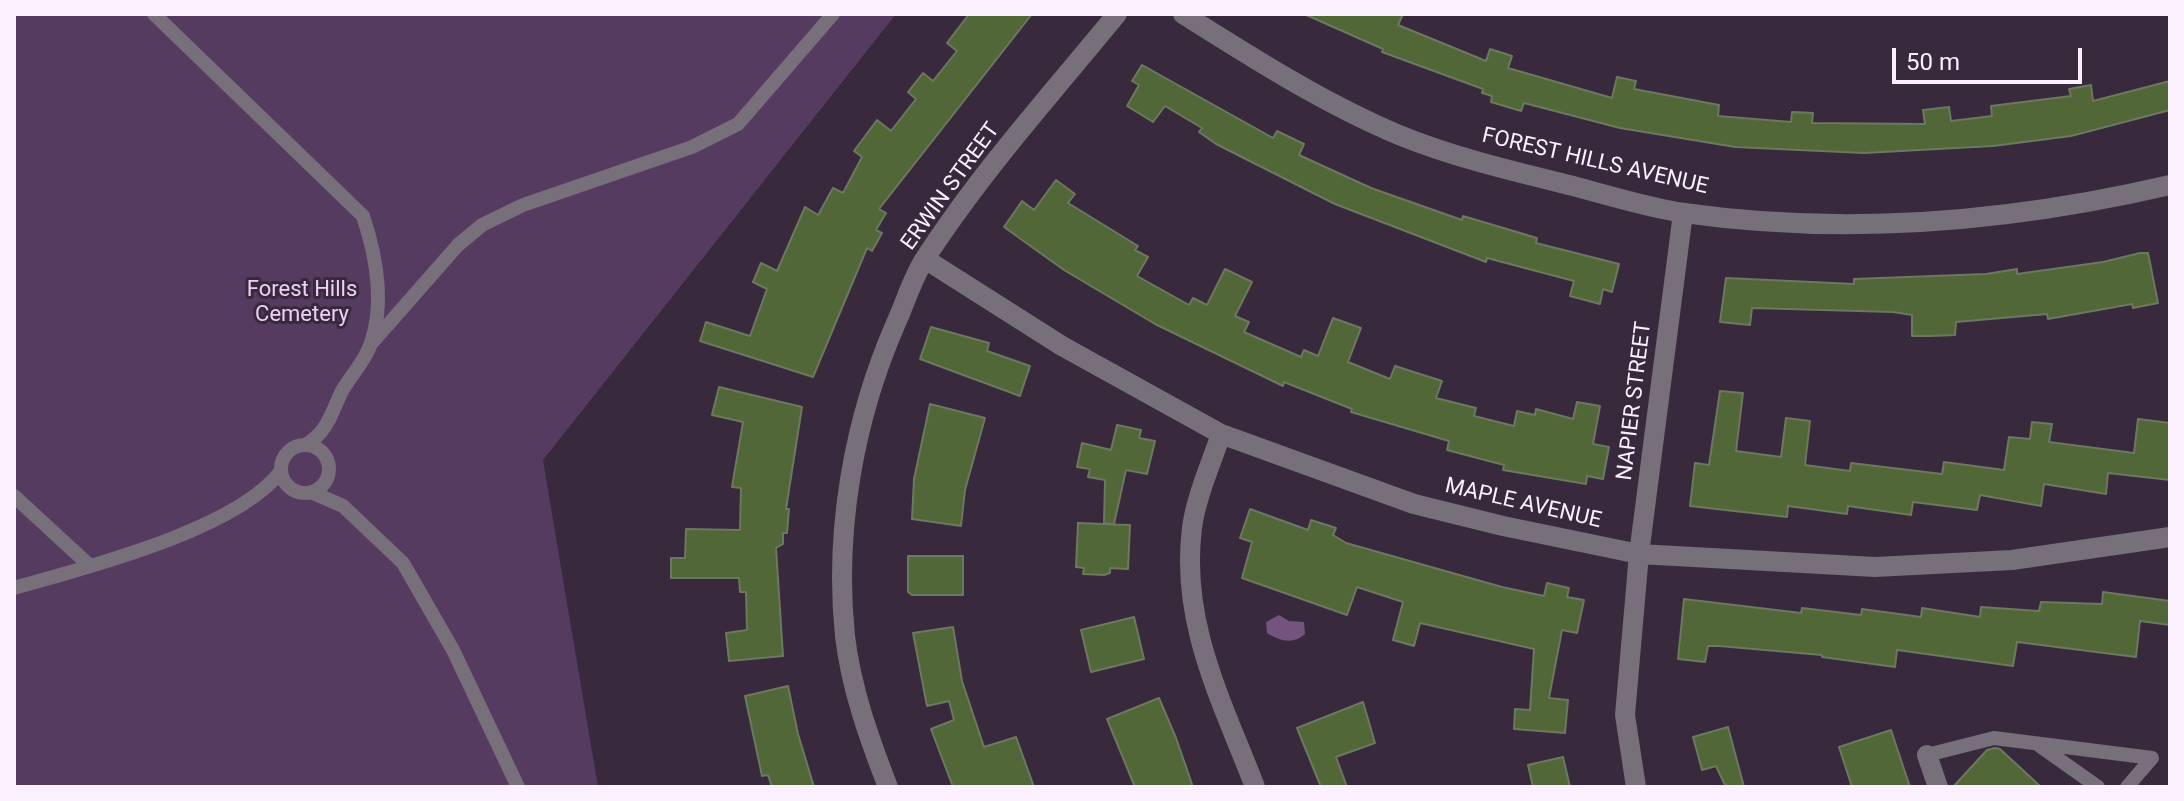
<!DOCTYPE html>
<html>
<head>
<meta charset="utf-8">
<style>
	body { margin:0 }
	#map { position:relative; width:2184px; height:801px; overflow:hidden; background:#38293d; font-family:Roboto,sans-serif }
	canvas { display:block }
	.frame { position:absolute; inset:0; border:16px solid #fbf1fe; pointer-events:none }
	.scale { position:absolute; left:1892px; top:48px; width:190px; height:36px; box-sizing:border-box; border:4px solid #fbf1fe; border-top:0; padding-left:10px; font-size:24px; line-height:28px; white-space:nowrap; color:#fbf1fe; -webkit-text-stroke:6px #38293d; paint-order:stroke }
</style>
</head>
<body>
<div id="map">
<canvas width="2184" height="801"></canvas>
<div class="frame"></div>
<div class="scale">50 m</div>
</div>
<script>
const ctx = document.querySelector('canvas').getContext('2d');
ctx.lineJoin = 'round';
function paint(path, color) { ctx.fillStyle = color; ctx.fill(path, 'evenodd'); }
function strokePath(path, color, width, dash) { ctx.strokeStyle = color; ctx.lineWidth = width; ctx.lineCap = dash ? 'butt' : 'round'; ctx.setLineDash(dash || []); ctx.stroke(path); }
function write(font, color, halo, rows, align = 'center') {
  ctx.font = font + ' Roboto,sans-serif'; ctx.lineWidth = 6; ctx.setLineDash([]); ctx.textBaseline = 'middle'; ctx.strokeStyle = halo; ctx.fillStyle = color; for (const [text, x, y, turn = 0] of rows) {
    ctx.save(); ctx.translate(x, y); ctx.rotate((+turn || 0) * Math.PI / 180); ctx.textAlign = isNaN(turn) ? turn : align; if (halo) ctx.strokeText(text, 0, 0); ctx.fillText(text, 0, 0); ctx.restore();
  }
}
paint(new Path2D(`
	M14,14H896L543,460L598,787H14Z`), '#563b60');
paint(new Path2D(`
	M1279,615L1289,621L1304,622L1305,634C1293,645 1280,641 1267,633L1266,622Z`), '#73547f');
const building = new Path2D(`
	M969,14H1032L879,209L886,213L876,230L882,233L872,251L867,248L813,377L700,341L706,322L750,336L767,289L753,282L761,263L777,271L805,207L818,215L833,188L843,193L862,157L854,151L877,120L891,131L916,99L908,92L923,73L933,81L957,51L947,43Z
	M1304,14H1403L1398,25L1486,61L1490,49L1512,56L1508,68L1612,98L1617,77L1636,81L1634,89L1719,105L1718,116L1791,122L1792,112L1813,113L1812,123L1925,124L1923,110L1949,107L1951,121L1992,116L1991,106L2071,96L2069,89L2091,85L2093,101L2170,81V110L2071,136L1993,146L1864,153L1735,147L1620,128L1524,103L1521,111L1491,102L1492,96L1482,93L1483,89L1382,52L1383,49Z
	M1142,65L1273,138L1277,131L1304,144L1299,155L1371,188L1462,220L1463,216L1537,238L1536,243L1619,264L1612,292L1603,289L1600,304L1570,296L1574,281L1487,258L1486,262L1335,204L1216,144L1199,132L1202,128L1165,106L1153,122L1127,106L1139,85L1132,81Z
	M1056,180L1075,194L1068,203L1138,246L1135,250L1148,257L1137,276L1189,305L1193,298L1207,305L1225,269L1252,282L1235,316L1249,322L1244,332L1301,357L1304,350L1318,356L1333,318L1361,328L1348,362L1390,379L1395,366L1442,381L1436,398L1476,408L1474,416L1514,426L1517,411L1535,415L1536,409L1573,419L1577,402L1600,406L1593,444L1609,447L1603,479L1587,476L1586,484L1503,470L1504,465L1447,450L1449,441L1351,412L1352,409L1284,382L1283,386L1155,324L1064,270L1004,227L1022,201L1034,210Z
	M2140,253H2148L2158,303L2133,308L2132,304L2048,319L2047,314L1956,322L1955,335L1931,336H1912V315L1893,312L1752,308L1750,325L1720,322L1726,278L1854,284V279L1986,274L2017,269V274L2103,262Z
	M931,327L989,343L987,351L1030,366L1020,396L920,359Z
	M719,387L802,407L786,509H789L787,533H783V544L776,548L783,656L729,661L726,633L747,630L746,592H740L739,578H671V558H685L686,529L740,530L741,488L732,487L743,422L712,415Z
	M1720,391L1743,393L1736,451L1781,457L1786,418L1810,421L1805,465L1850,471L1851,463L1942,474L1944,462L2004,470L2009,437L2030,439L2032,422L2052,424L2049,442L2134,453L2138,419L2170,423V480L2108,473L2106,494L2044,484L2041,506L1980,495L1977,510L1913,502L1911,515L1848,506L1847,514L1788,506L1787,517L1690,506L1695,463L1709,465Z
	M930,404L985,418L965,490L961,526L912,519L914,479Z
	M1117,425L1141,430L1139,438L1155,441L1147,474L1126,470L1114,524L1104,523L1105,480L1088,477L1090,469L1077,467L1082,443L1111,450Z
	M1250,509L1308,530L1311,520L1336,528L1333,535L1346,543L1502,587L1544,596L1547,583L1569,588L1567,597L1584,600L1577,633L1562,630L1549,698L1568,700L1565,733L1514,729L1515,709L1530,710L1534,649L1420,623L1414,646L1393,640L1403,602L1357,587L1347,615L1242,578L1252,542L1240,538Z
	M1078,523L1130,525L1128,569L1110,568V573L1104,575L1083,574L1084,568L1076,567Z
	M908,556H963V595H912L908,592Z
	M2103,592L2170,601V625L2140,621L2136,657L2017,642L2013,666L1897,650L1895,667L1822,657V655L1719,646H1708L1705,662L1678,659L1684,599L1801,613L1802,608L1861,615L1862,609L1921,617L1922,608L1980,617L1981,607L2039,611L2041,602L2102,604Z
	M1134,617L1144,659L1091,672L1081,630Z
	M953,627L962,681L984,747L1016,737L1034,787H953L931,729L954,720L949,701L927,706L913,633Z
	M788,686L798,734L814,787H772L768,775L762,776L745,696Z
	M1159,698L1176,738L1193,787H1135L1107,719Z
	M1363,702L1375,743L1336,757L1347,787H1321L1297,728Z
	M1728,727L1744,787H1726L1716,766L1702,770L1693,737Z
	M1891,730L1910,787H1852L1839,747Z
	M1995,748L2000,749L2041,787H1953L1987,750Z
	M1563,757L1570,787H1533L1528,765Z`);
paint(building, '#516737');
strokePath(building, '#6c7860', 2);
strokePath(new Path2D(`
	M154,14L363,216C376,255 385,302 371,343C366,360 351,375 342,391C331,413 328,432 305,445
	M371,344L458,245L482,225L523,205L692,147L738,124L833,14
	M281 469a24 24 0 1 1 48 0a24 24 0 1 1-48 0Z
	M311,492L343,506L403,563L453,650L518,787
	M14,496L90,566
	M14,588C84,568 237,530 281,471
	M2040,746L2098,787
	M1927,755L1994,738L2152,758L2127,787`), '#776f79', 14);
strokePath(new Path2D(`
	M1183,14C1253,58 1323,103 1399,135C1450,156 1508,170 1561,183C1602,193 1643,207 1684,213C1847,236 2011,222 2170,185
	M925,259L1062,346L1221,434L1414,504L1503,526L1639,554L1875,567L2012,560L2170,537
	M1221,434C1211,464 1196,497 1192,528C1180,623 1222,701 1255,787
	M1927,755L1938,787
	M888,787C869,738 851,688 845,636C834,530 854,419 896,323C906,301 913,276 926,257C982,171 1052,93 1117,14
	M1636,787L1625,715L1639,554L1683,213`), '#776f79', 20);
write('22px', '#fbf1fe', '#38293d', [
	["FOREST HILLS AVENUE",1595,162,13],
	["ERWIN STREET",951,187,-54],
	["NAPIER STREET",1635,401,-83],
	["MAPLE AVENUE",1523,504,13]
]);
write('22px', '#edd0f8', '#38293d', [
	["Forest Hills",302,290],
	["Cemetery",302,315]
]);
</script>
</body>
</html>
